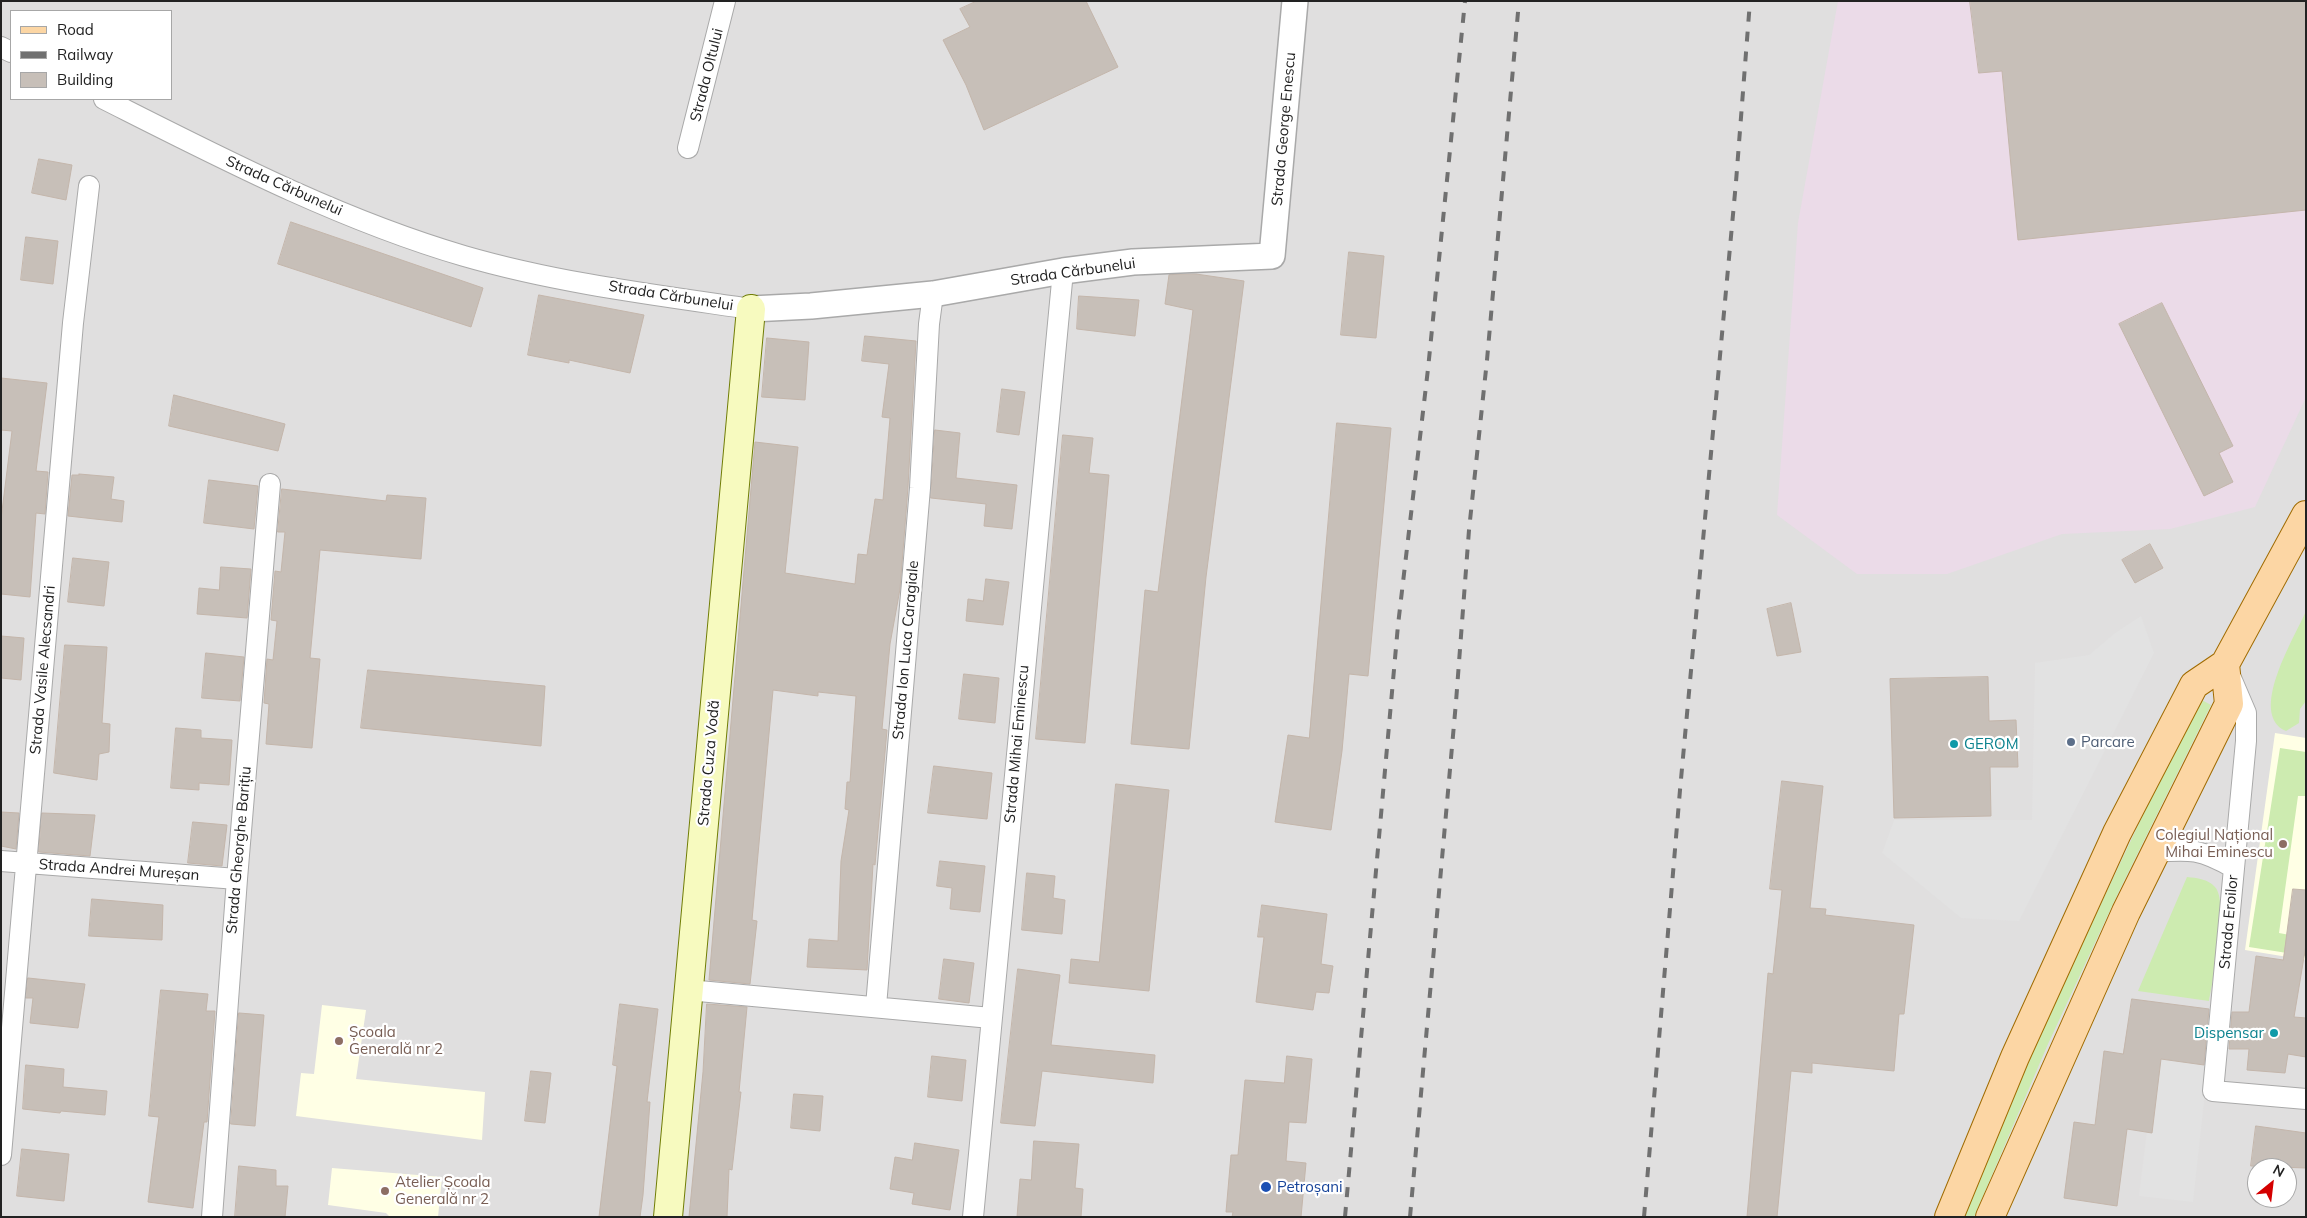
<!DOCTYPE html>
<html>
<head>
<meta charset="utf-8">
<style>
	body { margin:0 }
	#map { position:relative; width:2307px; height:1218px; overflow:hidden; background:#f2efe9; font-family:Mulish,sans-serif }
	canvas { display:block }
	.frame { position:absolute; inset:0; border:2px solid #222; pointer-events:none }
	.legend { position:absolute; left:10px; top:10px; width:162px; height:90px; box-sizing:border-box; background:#fff; border:1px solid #a7a7a7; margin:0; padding:6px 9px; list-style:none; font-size:15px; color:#222 }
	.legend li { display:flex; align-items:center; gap:10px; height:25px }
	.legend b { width:25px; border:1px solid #a7a7a7 }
	.north { position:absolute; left:2247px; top:1158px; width:50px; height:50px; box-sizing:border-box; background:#fff; border:1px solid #a7a7a7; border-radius:50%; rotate:29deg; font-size:14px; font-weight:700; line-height:20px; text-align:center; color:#222 }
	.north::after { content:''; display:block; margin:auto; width:18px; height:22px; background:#d40000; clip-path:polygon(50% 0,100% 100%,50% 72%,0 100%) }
</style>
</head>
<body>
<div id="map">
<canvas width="2307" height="1218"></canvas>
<div class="frame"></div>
<ul class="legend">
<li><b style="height:6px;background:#fcd6a4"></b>Road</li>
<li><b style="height:6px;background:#707070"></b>Railway</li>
<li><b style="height:14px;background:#c7bfb8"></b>Building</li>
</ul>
<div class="north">N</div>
</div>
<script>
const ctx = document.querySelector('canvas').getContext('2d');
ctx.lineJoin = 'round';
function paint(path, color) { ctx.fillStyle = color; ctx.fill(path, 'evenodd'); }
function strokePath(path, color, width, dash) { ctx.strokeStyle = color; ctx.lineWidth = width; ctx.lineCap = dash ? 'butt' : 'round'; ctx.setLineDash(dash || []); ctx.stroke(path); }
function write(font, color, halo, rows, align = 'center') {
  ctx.font = font + ' Mulish,sans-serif'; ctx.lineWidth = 4.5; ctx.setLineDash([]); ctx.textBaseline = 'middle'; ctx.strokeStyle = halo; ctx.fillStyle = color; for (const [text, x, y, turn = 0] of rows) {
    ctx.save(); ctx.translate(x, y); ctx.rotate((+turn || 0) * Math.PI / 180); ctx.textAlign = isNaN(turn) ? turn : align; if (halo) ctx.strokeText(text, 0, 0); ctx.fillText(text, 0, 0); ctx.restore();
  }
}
paint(new Path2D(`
	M1,1H2306V1217H1ZM11,11H171V99H11ZM2257,1168H2287V1198H2257Z`), '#e0dfdf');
paint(new Path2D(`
	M1838,1H2306V397L2255,507L2170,529L2062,534L1947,574H1857L1777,515L1798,223Z`), '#ebdbe8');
paint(new Path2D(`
	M2275,733L2306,738V960L2245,950Z
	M322,1005L366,1010L356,1079L485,1092L482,1140L296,1116L301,1073L314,1074Z
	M332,1168L442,1177L438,1217H390L386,1213L328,1205Z`), '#ffffe5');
paint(new Path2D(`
	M2306,611V701L2300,709L2299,723L2286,731C2247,714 2295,637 2306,611Z
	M2200,699L2211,705L2119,891L2048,1044L1974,1217H1961L2035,1044L2184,728Z
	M2280,748L2306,752V796H2298L2279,933L2306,938V956L2249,947Z
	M2187,877C2197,878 2208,879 2215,887C2229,902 2213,980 2209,1001L2138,991Z`), '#cdebb0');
paint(new Path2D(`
	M2141,616L2154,653L2019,921L1961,918L1882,853L1894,820H2032L2035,663L2089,655L2115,633Z
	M2161,1060L2208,1065L2193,1202L2139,1196L2147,1132H2153Z`), '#e2e2e2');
const building = new Path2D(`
	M977,1H1086L1118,67L984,130L966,85L943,40L970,27L960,9Z
	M1970,1H2306V210L2018,240L2002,71L1979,73Z
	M39,159L72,165L66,200L32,193Z
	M291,222L483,288L471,327L278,264Z
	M26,237L58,241L53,284L21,280Z
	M1349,252L1384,256L1376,338L1341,335Z
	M1196,274L1244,281L1206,577L1189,749L1131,744L1145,590L1158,592L1193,310L1165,304L1169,275Z
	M539,295L644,315L630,373L569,360V363L528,355Z
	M1079,296L1139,300L1135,336L1077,329Z
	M2162,303L2233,446L2219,453L2233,482L2204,496L2119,324Z
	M865,336L916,341L908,487L900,589L890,644L882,729L887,730L875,865L873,864L867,970L807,967L809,939L838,941L841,861L849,810L845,809L847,782H850L856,696L818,692V696L773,690L752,920L757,921L750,984L709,980L755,442L798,447L785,573L855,584L858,554L867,555L875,499L883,500L890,418L882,417L889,364L862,361Z
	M767,338L809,342L805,400L762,397Z
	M1,378L47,383L36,471L48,472L45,514L36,513L30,597L1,594V519L12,431L1,430Z
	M1002,389L1025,392L1019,435L997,432Z
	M174,395L285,424L278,451L169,426Z
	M1337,423L1391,428L1368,676L1349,674L1342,751L1331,830L1275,822L1288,735L1309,738Z
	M935,430L960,433L956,478L1017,485L1012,529L984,526L986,504L931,498Z
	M1063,435L1093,438L1089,473L1109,475L1085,743L1036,739Z
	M79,474L114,477L111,499L124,501L122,522L68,516L72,475H79Z
	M209,480L258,486L254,529L204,523Z
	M282,489L386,501L387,495L426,498L421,559L320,550L310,658L320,659L312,748L266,744L269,704L264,703L267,659L273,660L277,621L271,620L275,571L281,572L285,532H278Z
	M2150,544L2163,568L2135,583L2122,560Z
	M73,558L109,562L104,606L68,602Z
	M221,567L251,569L247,618L197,614L199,588L219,590Z
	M986,579L1009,582L1003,625L966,621L968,599L983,601Z
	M1791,603L1801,652L1777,656L1767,609Z
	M1,636L24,638L21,680L1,678Z
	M65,645L107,647L102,723L110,724L109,752L99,754L97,780L54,773Z
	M206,653L244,657L240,701L202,698Z
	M368,670L545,686L541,746L361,728Z
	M964,674L999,678L995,723L959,719Z
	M1988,677L1989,721L2016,720L2018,767H1990L1991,816L1894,818L1890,679Z
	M176,728L201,730V738L232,740L229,785L199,783V790L171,788Z
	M934,766L992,773L987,819L928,813Z
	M1782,781L1823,786L1810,908L1826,909L1825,915L1914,925L1904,1014H1899L1894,1071L1812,1063V1073L1791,1071L1777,1217H1747L1768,973L1773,974L1782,890L1770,889Z
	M1116,784L1169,790L1149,991L1069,983L1071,959L1099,962Z
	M1,812L19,813L16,849L1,846Z
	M42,813L95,815L90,856L39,852Z
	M193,822L227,825L222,866L188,863Z
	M940,861L985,866L980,912L950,909L952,888L937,886Z
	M1027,873L1055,876L1053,898L1065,900L1062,934L1022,930Z
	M2293,889L2306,890V945L2294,1017L2306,1018V1057L2288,1054L2285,1073L2247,1070L2249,1049H2229L2232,1012H2249L2256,956L2283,960Z
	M92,899L163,905L162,940L89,936Z
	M1262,905L1327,914L1321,964L1333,966L1329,993L1316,992L1313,1010L1256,1002L1264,937H1258Z
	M944,959L974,963L969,1003L939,999Z
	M1018,969L1060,975L1051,1045L1155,1055L1153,1083L1042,1071L1035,1126L1001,1123Z
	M28,978L85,984L78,1028L30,1023L33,998H26Z
	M161,990L208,994L206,1011H215L207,1122H204L193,1208L148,1202L159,1117L149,1116Z
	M2132,999L2209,1009L2204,1065L2161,1059L2152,1133L2127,1129L2117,1206L2064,1198L2074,1122L2095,1125L2104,1051L2123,1054Z
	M620,1004L658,1009L647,1102H650L643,1195L640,1217H599L617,1066L613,1065Z
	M707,1004L747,1007L739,1092H741L732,1170L729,1169L727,1217H689L703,1072Z
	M239,1013L264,1015L255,1126L231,1124Z
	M932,1056L966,1060L962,1101L928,1097Z
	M1287,1056L1312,1059L1306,1123L1289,1122L1286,1161L1306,1163L1301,1217H1232L1233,1212H1226L1231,1155H1238L1245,1080L1284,1083Z
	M26,1065L64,1069L63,1087L107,1091L105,1115L61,1111L60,1113L23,1109Z
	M531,1071L551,1073L545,1123L525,1121Z
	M794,1094L823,1096L820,1131L791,1128Z
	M2256,1126L2306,1133V1168L2251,1166Z
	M1034,1141L1079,1144L1075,1188L1083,1189L1081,1217H1017L1020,1179L1031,1180Z
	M915,1143L959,1150L950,1210L912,1204L914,1193L890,1189L895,1157L912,1160Z
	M22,1149L69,1154L64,1201L17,1196Z
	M239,1166L276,1170V1186H288L285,1217H235Z`);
paint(building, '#c7bfb8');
strokePath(building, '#c4b6ab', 1);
const minor = new Path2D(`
	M1,47L11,52
	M104,99C221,158 338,219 464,256C557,283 655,295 751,309
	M688,148L725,1
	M2231,678L2246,713V741L2213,1091L2306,1099
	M2154,852C2191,849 2201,849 2234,868
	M1,861L237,879
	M688,990L991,1018
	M876,1006L920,488L929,324L933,294
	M1,1155L73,323L89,186
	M212,1217L237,879L270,484
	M973,1217L1063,271`);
const tertiary = new Path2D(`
	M751,309L811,306L933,294L1063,271L1133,262L1272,256L1295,1`);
const secondary = new Path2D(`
	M668,1217L751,309`);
const primary = new Path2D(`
	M1949,1217L2015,1057L2117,833L2194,685L2225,664L2306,515
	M1990,1217L2126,912L2229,704L2225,664`);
strokePath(minor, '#a9a9a9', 22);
strokePath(tertiary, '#a9a9a9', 28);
strokePath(secondary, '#707d05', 30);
strokePath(primary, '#a06b00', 30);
strokePath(minor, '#fff', 20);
strokePath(tertiary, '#fff', 25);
strokePath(secondary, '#f7fabf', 28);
strokePath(primary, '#fcd6a4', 28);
strokePath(new Path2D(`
	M1345,1217L1398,625L1428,369L1465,1
	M1410,1217L1456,702L1469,530L1487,360L1519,1
	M1644,1217L1680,790L1736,182L1750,1`), '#707070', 4, [10, 10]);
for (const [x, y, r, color] of [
	[2071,742,5,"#5c6f8a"],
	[1954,744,5,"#0f9aa8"],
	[2283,844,5,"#8d6e63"],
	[2274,1033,5,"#0f9aa8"],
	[339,1041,5,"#8d6e63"],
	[1266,1187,6,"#1a4fb4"],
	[385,1191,5,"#8d6e63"]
]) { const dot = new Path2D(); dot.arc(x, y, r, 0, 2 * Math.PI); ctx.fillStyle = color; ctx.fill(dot); strokePath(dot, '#fff', 2); }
write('15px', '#222', '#fff', [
	["Strada Oltului",707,75,-76],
	["Strada George Enescu",1284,129,-85],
	["Strada Cărbunelui",284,186,24],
	["Strada Cărbunelui",1073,272,-8],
	["Strada Cărbunelui",671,296,9],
	["Strada Ion Luca Caragiale",906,650,-85],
	["Strada Vasile Alecsandri",43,670,-85],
	["Strada Mihai Eminescu",1017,744,-85],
	["Strada Cuza Vodă",709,763,-85],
	["Strada Gheorghe Barițiu",239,850,-85],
	["Strada Andrei Mureșan",119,870,4],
	["Strada Eroilor",2229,922,-85]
]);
write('15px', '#4e5e75', '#fff', [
	["Parcare",2081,742]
], 'left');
write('15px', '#0d838f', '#fff', [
	["GEROM",1964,744],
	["Dispensar",2264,1033,"right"]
], 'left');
write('15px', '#785e54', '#fff', [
	["Colegiul Național",2273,835,"right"],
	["Mihai Eminescu",2273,852,"right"],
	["Școala",349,1032],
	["Generală nr 2",349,1049],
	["Atelier Școala",395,1182],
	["Generală nr 2",395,1199]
], 'left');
write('15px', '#164399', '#fff', [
	["Petroșani",1277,1187]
], 'left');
</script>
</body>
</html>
